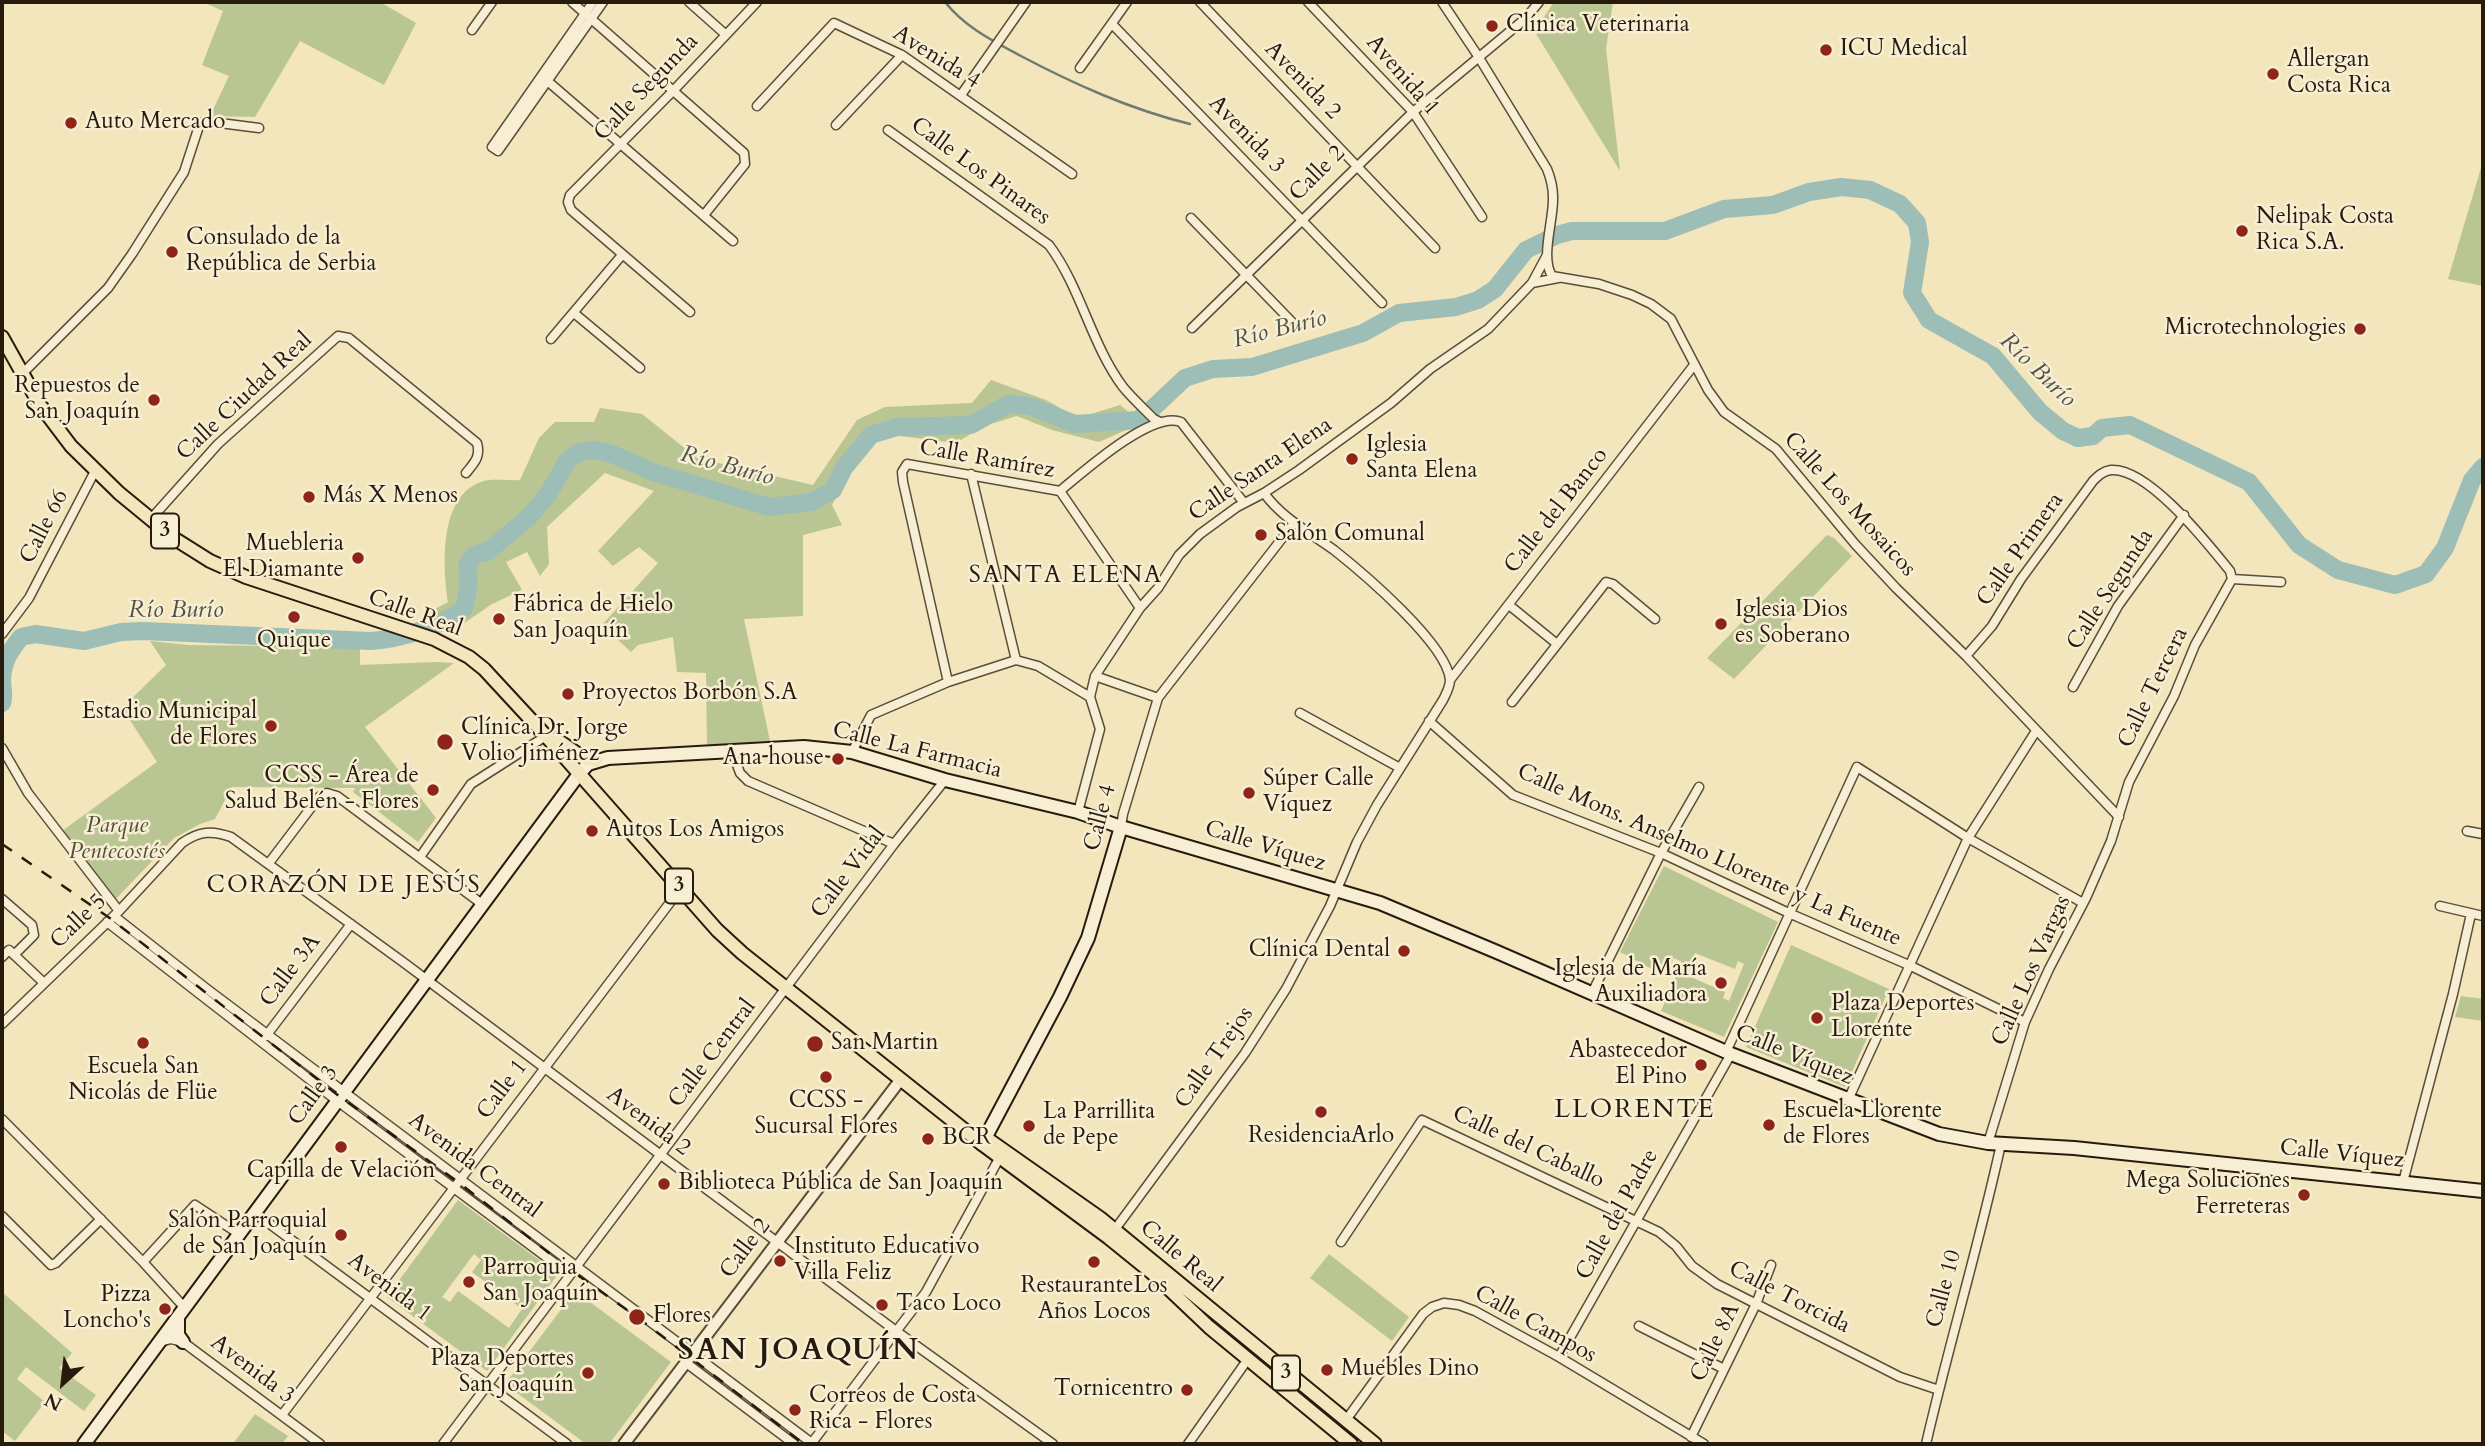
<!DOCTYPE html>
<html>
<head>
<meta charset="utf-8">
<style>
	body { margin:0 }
	#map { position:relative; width:2485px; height:1446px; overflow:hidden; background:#f3e5bc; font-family:Cardo,serif }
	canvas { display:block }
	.frame { position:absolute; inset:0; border:4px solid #261b0d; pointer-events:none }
	.north { position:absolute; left:28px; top:1348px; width:70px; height:70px; -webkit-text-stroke:5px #f7eed3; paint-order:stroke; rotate:207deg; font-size:19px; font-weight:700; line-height:28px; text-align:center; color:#261b0d }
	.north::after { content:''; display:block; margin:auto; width:24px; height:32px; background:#261b0d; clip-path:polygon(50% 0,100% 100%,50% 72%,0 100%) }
</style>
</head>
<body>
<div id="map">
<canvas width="2485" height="1446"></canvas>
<div class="frame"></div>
<div class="north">N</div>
</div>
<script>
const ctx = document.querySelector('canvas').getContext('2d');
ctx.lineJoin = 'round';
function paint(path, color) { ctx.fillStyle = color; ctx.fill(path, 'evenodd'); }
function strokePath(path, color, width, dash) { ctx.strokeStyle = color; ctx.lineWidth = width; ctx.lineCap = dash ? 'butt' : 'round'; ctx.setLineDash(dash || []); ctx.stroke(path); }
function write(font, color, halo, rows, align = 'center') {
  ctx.font = font + ' Cardo,serif'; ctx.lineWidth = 5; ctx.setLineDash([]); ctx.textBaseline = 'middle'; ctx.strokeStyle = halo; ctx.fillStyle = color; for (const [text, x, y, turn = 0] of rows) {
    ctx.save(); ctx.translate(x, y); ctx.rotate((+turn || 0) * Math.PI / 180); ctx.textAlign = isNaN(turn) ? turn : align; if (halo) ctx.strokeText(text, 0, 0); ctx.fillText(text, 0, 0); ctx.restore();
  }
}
paint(new Path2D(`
	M203,2H380L416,23L384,85L300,41L255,117L210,116L229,76L202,65L223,11Z
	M1554,2H1613L1606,49L1620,171L1532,27L1544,17Z
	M2483,161V286L2448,279Z
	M991,380L1046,400L1078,418L1120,405L1142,423L1099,442L1052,430L1017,416L984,426L956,443L892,435L869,440L859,452L832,505L842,525L803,535V616L744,619L770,741L707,745L706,673L677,672L673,637L638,645L631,652L602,625L658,563L639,547L613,566L598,551L654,491L605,473L547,527L549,564L540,576L527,552L506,562L522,590L492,604L454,630L423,620L424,615L448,602C443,568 438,497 481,482C491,478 508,481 520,480L539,438L555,422H594L600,408L642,414L697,458L813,485L857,420L885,407L972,403Z
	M1827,535L1834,538L1852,556L1734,679L1707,658Z
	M150,641L188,645L360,647V665L436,662L454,663L365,727L436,818L418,842L353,792L355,788L232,787L215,819L200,824L174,838L112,903L62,831L157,762L122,708L166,665Z
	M1664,866L1778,922L1724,1037L1661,1011L1682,962L1674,958L1665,976L1620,952ZM1695,953L1735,969L1738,961L1744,964L1729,1001L1723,998L1725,992L1686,975Z
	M1791,945L1889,989L1845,1087L1746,1047Z
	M2461,996L2483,999V1021L2455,1017Z
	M458,1200L558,1274L487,1371L387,1297ZM474,1254L481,1260L472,1272L522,1309L509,1328L458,1291L450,1302L442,1297Z
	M1329,1254L1409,1317L1392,1341L1310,1278Z
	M575,1291L671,1362L609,1444H586L505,1384Z
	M2,1292L72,1353L59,1368L96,1395L84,1411L26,1367L17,1379L45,1402L15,1441L2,1431Z
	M255,1414L288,1436L282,1444H233Z`), '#b9c592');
strokePath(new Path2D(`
	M945,2C965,27 991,40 1019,55C1074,84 1129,109 1190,124`), '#6d7c73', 2.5);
strokePath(new Path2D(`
	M2,703C5,695 2,688 2,679C3,661 10,651 21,637L35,634L84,641L121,632L143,631L371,641C399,639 442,627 464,608C468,594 470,579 467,565C472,556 476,553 487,552L529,517L549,493L567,461L579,452L595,450L612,454L653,472L769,507L812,502L833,490L844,468L871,435L897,427L971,425L1008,404L1030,406L1075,424L1138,420L1152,409L1185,378L1213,369L1252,367L1363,333L1399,313L1456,307L1478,300L1495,289L1526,250L1557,235L1572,231H1665L1724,209L1773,205L1809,192L1841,187L1870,190L1900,204L1917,223L1920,242L1912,293L1929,320L1993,356L2040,412L2063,431L2078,438L2093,436L2102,428L2130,425L2249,482L2299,545L2338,570L2395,585L2426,574L2445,548L2472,480L2483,467`), '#9dbdb7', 18);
const minor = new Path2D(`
	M572,2L744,153L745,164L704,215
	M593,2L492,147L498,151L603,2
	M689,2L725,34
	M1200,2L1435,248
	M1308,2L1413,112L1482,217
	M1442,2L1478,56L1547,169C1551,179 1553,187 1553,197C1554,220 1540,257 1552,276L1599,284L1632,295L1651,304L1671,319L1708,390L1724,412L1776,449L1855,544L1896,588L1966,656L2119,817
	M1112,24L1382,303
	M472,30L492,2
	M1080,68L1127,2
	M544,78L733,241
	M961,95L1026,2
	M757,106L834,23L902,55L1072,174
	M836,125L902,55
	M888,130L1049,245C1081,288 1091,344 1123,387C1132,398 1143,408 1154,419L1160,422
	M1191,218L1292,322
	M1532,283L1558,278
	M690,312L571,210L568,202L570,195L673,91L757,2
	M574,313L640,368
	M1192,328L1413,112L1526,18L1539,2
	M551,339L622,255
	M21,375L108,288L132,254L184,172L200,123L212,122L259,128
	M971,474L1016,660
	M1060,491C1083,472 1152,410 1181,422L1244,503
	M150,520L218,444L338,336L349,338L477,443C481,457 474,463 466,473
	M2232,579L2281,582
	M1509,605L1557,644
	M2,634L29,598L95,471
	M1966,656L1992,626L2021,579L2093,481C2098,476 2103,471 2111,470C2148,467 2208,544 2230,571L2232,579
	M1095,676L1158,698
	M1450,680L1694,365
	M948,682L903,482L902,472L907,464L1060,491L1140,608
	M2073,687L2118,606L2184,515
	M1512,702L1606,582L1613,584L1655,619
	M1300,713L1400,768
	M1429,721L1513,795L1661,853L1791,914L1911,966L2025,1022
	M2,748L28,793L119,911
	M732,751L740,773L748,781L894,844
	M852,752L871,715L948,682L1016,660L1038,666L1090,697
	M1078,812L1100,729L1090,697L1095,676L1140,608L1158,588L1179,555L1200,534L1237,507L1264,493L1299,470L1391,403L1430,369L1488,329L1532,283L1547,255
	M1121,827L1123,814L1158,698L1294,523
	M2467,831L2483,834
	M420,857L471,784L546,736
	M269,863L319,797L327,793L337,796L482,904
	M2,899L32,925L34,935L14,955
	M2440,906L2483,916
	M114,916L207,989L813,1444
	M107,922L336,1100L569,1274
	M2,957L9,950L44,983
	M1592,993L1661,853L1699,787
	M2,1024L119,911L182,843C199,831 212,830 231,837L403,962L896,1331L1053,1444
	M266,1036L351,924
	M1726,1052L1857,767L1968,838L2083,903
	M1848,1100L1968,838L2036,731
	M2,1119L143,1262L184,1307
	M1988,1143L2025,1022L2049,969L2086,898L2111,841L2129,782L2174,696L2195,645L2232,579
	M2403,1182L2453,994L2471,914
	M255,1213L567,1444
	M2,1216L51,1265L56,1263L101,1219
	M1113,1232L1245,1053L1286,989L1330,906L1357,842L1377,805L1443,700C1446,694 1450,687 1450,680C1447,644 1363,573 1334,550C1309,532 1282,518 1264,493
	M1341,1242L1422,1120L1659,1232L1676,1246L1692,1266L1717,1284L1900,1377L1939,1390
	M143,1262L195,1205L239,1234
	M1639,1326L1724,1369
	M160,1342L171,1339L183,1342L320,1444
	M1559,1357L1731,1054
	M685,1362L794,1444
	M282,1415L681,888
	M1346,1420L1423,1314L1432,1307L1444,1303L1459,1305L1475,1311L1559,1357L1704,1444
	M1691,1437L1756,1304L1771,1265
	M443,1444L894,844L945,780
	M811,1444L926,1292L1001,1155
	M1188,1444L1248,1359
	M1926,1444C1949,1344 1979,1245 2001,1144`);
const tertiary = new Path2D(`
	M624,1444L901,1079`);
const secondary = new Path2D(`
	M982,1144L1060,997L1088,938L1121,827
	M178,1317V1335L183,1342
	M84,1444L579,774L588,764L608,758L804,747L852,752L945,780L1078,812L1121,827L1380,903L1497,952L1731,1054L1939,1134L1988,1143L2074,1148L2483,1191`);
const primary = new Path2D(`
	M2,337L40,405L71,446L119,493L175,539L210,561L246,577L434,639L469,657L484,669L546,736L717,930L742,953L982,1144L1109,1238L1151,1272L1209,1327L1351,1444
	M556,739L582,757L597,760
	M979,1133L1100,1218L1375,1444`);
strokePath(minor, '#594e39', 11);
strokePath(tertiary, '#594e39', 14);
strokePath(secondary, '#261b0d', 16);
strokePath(primary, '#261b0d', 16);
strokePath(minor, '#f7eed3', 8);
strokePath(tertiary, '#f7eed3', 10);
strokePath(secondary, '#f7eed3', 12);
strokePath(primary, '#f3e5bc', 12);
strokePath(new Path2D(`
	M2,844L111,919L339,1096L458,1182L572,1271L637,1317L804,1444`), '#261b0d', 2.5, [12, 12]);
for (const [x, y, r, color] of [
	[1492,26,7,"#8f2418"],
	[1826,50,7,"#8f2418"],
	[2273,74,7,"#8f2418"],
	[71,123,7,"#8f2418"],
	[2242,231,7,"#8f2418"],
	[172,252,7,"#8f2418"],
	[2360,329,7,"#8f2418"],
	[154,400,7,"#8f2418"],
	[1352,459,7,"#8f2418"],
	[309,497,7,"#8f2418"],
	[1261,535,7,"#8f2418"],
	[358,558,7,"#8f2418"],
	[294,617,7,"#8f2418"],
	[499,619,7,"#8f2418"],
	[1721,624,7,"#8f2418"],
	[568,694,7,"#8f2418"],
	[271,726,7,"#8f2418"],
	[445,742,9,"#8f2418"],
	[838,759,7,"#8f2418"],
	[433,790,7,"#8f2418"],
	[1249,793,7,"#8f2418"],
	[592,831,7,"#8f2418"],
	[1404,951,7,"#8f2418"],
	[1721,983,7,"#8f2418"],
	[1817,1018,7,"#8f2418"],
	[143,1043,7,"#8f2418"],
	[815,1044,9,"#8f2418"],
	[1701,1065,7,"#8f2418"],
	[826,1077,7,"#8f2418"],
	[1321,1112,7,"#8f2418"],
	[1769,1125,7,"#8f2418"],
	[1029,1126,7,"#8f2418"],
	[928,1139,7,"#8f2418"],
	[341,1147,7,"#8f2418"],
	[664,1184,7,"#8f2418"],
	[2304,1195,7,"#8f2418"],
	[341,1235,7,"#8f2418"],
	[780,1261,7,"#8f2418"],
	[1094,1262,7,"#8f2418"],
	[469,1282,7,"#8f2418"],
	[882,1305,7,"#8f2418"],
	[165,1309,7,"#8f2418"],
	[637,1317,9,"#8f2418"],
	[1327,1370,7,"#8f2418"],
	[588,1373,7,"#8f2418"],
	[1187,1390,7,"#8f2418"],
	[795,1410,7,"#8f2418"]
]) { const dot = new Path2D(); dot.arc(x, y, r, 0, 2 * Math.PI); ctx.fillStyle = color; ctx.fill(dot); strokePath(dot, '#f7eed3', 2.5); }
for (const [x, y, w] of [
	[165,531,28],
	[679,886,28],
	[1286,1373,28]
]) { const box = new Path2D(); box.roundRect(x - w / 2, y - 17.5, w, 35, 5); ctx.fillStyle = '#f7eed3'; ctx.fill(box); strokePath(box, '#261b0d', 2); }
write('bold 21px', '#261b0d', null, [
	["3",165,531],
	["3",679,886],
	["3",1286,1373]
]);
write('23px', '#261b0d', '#f7eed3', [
	["Clínica Veterinaria",1506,26],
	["ICU Medical",1840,50],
	["Allergan",2287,61],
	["Costa Rica",2287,87],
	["Auto Mercado",85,123],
	["Nelipak Costa",2256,218],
	["Rica S.A.",2256,244],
	["Consulado de la",186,239],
	["República de Serbia",186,265],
	["Microtechnologies",2346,329,"right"],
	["Repuestos de",140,387,"right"],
	["San Joaquín",140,413,"right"],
	["Iglesia",1366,446],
	["Santa Elena",1366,472],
	["Más X Menos",323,497],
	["Salón Comunal",1275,535],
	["Muebleria",344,545,"right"],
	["El Diamante",344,571,"right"],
	["Fábrica de Hielo",513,606],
	["San Joaquín",513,632],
	["Iglesia Dios",1735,611],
	["es Soberano",1735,637],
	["Quique",294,642,"center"],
	["Proyectos Borbón S.A",582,694],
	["Estadio Municipal",257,713,"right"],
	["de Flores",257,739,"right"],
	["Clínica Dr. Jorge",461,729],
	["Volio Jiménez",461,755],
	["Ana house",824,759,"right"],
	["CCSS - Área de",419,777,"right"],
	["Salud Belén - Flores",419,803,"right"],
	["Súper Calle",1263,780],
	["Víquez",1263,806],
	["Autos Los Amigos",606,831],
	["Clínica Dental",1390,951,"right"],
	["Iglesia de María",1707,970,"right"],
	["Auxiliadora",1707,996,"right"],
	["Plaza Deportes",1831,1005],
	["Llorente",1831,1031],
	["San Martin",831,1044],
	["Abastecedor",1687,1052,"right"],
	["El Pino",1687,1078,"right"],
	["Escuela San",143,1068,"center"],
	["Nicolás de Flüe",143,1094,"center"],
	["CCSS -",826,1102,"center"],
	["Sucursal Flores",826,1128,"center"],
	["Escuela Llorente",1783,1112],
	["de Flores",1783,1138],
	["La Parrillita",1043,1113],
	["de Pepe",1043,1139],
	["ResidenciaArlo",1321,1137,"center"],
	["BCR",942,1139],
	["Capilla de Velación",341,1172,"center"],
	["Mega Soluciones",2290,1182,"right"],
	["Ferreteras",2290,1208,"right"],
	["Biblioteca Pública de San Joaquín",678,1184],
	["Salón Parroquial",327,1222,"right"],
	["de San Joaquín",327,1248,"right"],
	["Instituto Educativo",794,1248],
	["Villa Feliz",794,1274],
	["Parroquia",483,1269],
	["San Joaquín",483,1295],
	["RestauranteLos",1094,1287,"center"],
	["Años Locos",1094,1313,"center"],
	["Pizza",151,1296,"right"],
	["Loncho's",151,1322,"right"],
	["Taco Loco",896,1305],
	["Flores",653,1317],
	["Plaza Deportes",574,1360,"right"],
	["San Joaquín",574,1386,"right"],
	["Muebles Dino",1341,1370],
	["Tornicentro",1173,1390,"right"],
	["Correos de Costa",809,1397],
	["Rica - Flores",809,1423]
], 'left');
write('23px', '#261b0d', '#f7eed3', [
	["Avenida 4",936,58,32],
	["Avenida 1",1402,76,49],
	["Avenida 2",1302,81,46],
	["Calle Segunda",647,88,-46],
	["Avenida 3",1246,135,46],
	["Calle Los Pinares",980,172,36],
	["Calle 2",1318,174,-45],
	["Calle Ciudad Real",245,397,-43],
	["Calle Ramírez",987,460,10],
	["Calle Santa Elena",1261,470,-34],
	["Calle Los Mosaicos",1849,505,48],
	["Calle del Banco",1557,511,-52],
	["Calle 66",45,527,-63],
	["Calle Primera",2021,550,-55],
	["Calle Segunda",2111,590,-57],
	["Calle Real",415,614,20],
	["Calle Tercera",2154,688,-64],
	["Calle La Farmacia",917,751,14],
	["Calle 4",1101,818,-75],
	["Calle Víquez",1265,847,17],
	["Calle Mons. Anselmo Llorente y La Fuente",1709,856,24],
	["Calle Vidal",849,873,-53],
	["Calle 5",79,922,-44],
	["Calle 3A",291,971,-53],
	["Calle Los Vargas",2032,971,-66],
	["Calle Central",713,1054,-53],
	["Calle Víquez",1794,1056,22],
	["Calle Trejos",1215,1058,-55],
	["Calle 1",503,1090,-53],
	["Calle 3",314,1096,-54],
	["Avenida 2",648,1122,37],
	["Calle del Caballo",1528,1148,25],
	["Calle Víquez",2342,1155,6],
	["Avenida Central",474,1166,37],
	["Calle del Padre",1618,1215,-61],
	["Calle 2",746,1249,-53],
	["Calle Real",1180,1257,40],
	["Avenida 1",389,1288,37],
	["Calle 10",1945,1289,-75],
	["Calle Torcida",1789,1298,27],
	["Calle Campos",1535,1325,29],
	["Calle 8A",1716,1343,-64],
	["Avenida 3",252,1370,37]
]);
write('italic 23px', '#524e35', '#f7eed3', [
	["Parque",117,827],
	["Pentecostés",117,853]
]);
write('italic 24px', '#505448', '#f7eed3', [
	["Río Burío",1280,330,-14],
	["Río Burío",2037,371,44],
	["Río Burío",727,467,15],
	["Río Burío",176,611]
]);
ctx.letterSpacing = '2px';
write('24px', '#261b0d', '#f7eed3', [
	["SANTA ELENA",1066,576],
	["CORAZÓN DE JESÚS",344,886]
]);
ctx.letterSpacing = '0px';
ctx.letterSpacing = '2px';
write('26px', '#261b0d', '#f7eed3', [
	["LLORENTE",1635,1111]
]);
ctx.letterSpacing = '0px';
ctx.letterSpacing = '2px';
write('bold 30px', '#261b0d', '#f7eed3', [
	["SAN JOAQUÍN",799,1352]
]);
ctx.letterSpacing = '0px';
</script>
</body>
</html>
